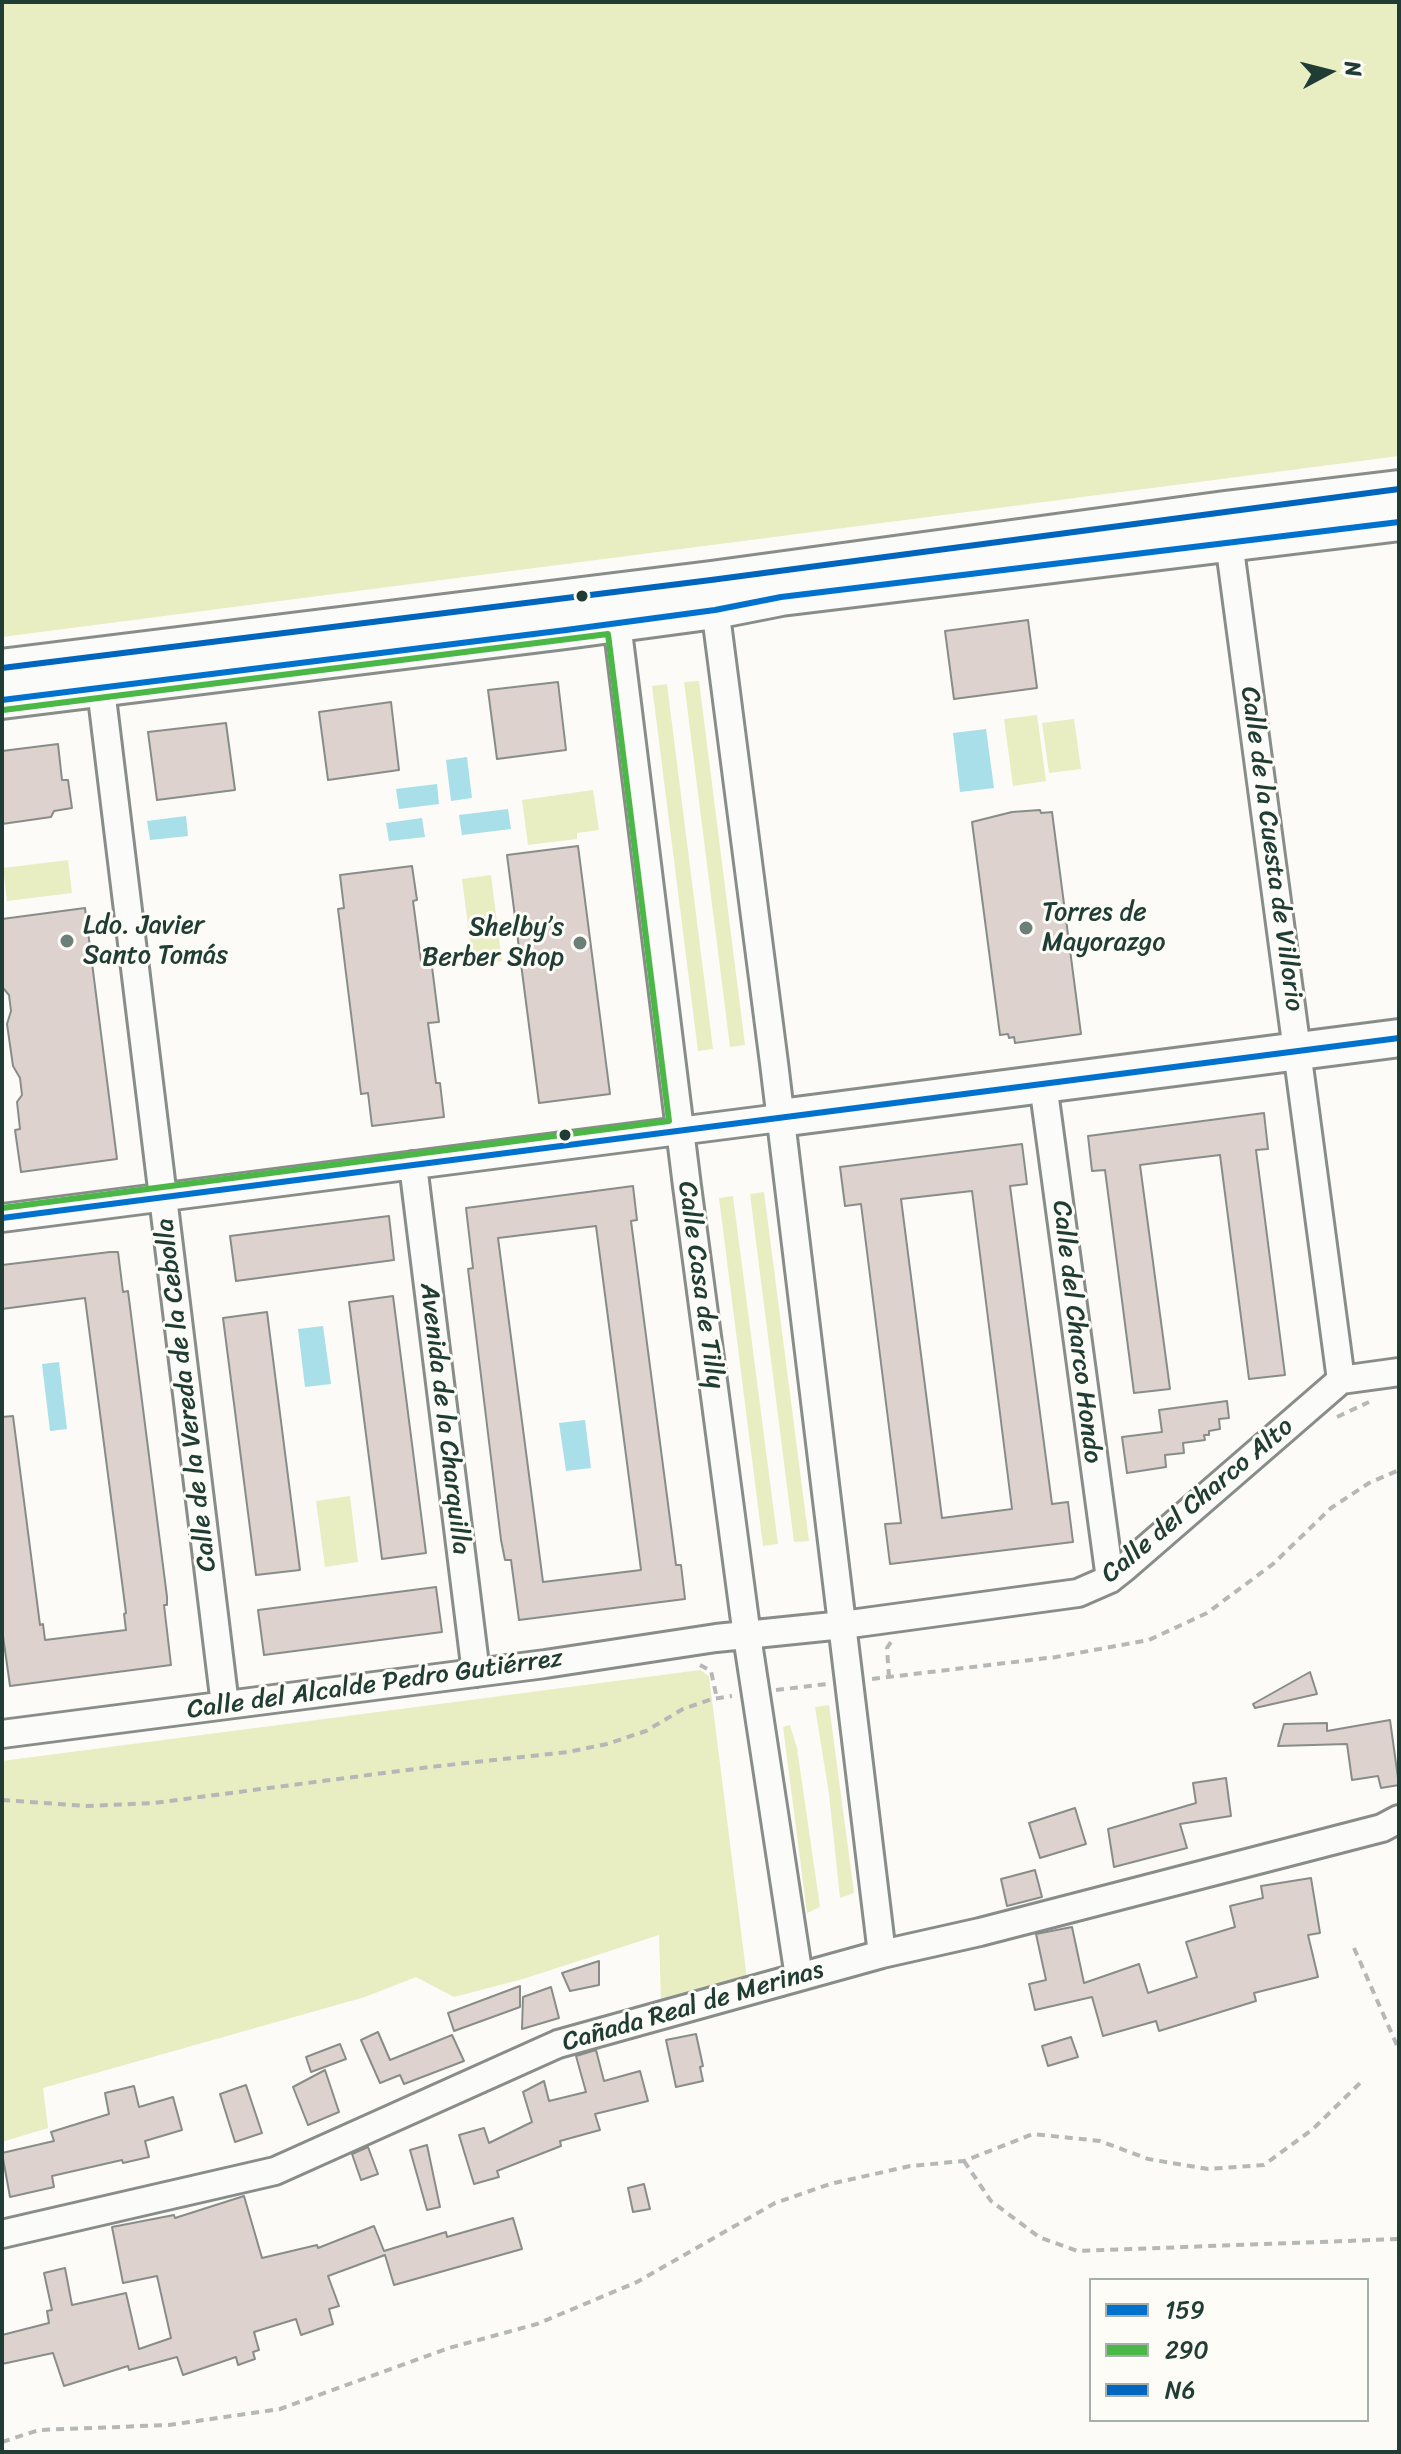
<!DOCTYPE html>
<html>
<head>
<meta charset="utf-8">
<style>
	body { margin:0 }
	#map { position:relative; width:1401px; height:2454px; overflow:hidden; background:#fcfbf8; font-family:Sriracha,sans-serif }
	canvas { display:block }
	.frame { position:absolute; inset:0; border:4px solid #1f3d34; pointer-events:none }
	.legend { position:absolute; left:1089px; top:2278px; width:280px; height:144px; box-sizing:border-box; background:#fdfcf7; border:2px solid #a4b0a9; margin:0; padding:10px 14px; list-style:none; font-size:24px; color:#1f3d34 }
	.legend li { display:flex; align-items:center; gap:16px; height:40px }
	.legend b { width:40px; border:2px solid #a4b0a9 }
	.north { position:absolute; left:1289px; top:32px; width:80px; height:80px; -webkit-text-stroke:6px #fdfcf7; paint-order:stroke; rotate:83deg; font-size:22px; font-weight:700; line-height:32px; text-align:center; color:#1f3d34 }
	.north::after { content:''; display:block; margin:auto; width:28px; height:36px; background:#1f3d34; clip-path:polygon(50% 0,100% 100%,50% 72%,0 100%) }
</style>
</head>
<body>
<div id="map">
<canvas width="1401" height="2454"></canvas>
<div class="frame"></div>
<ul class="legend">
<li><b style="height:10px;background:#0072ce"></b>159</li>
<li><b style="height:10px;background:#4ab747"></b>290</li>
<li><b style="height:10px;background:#0065bd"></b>N6</li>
</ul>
<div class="north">N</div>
</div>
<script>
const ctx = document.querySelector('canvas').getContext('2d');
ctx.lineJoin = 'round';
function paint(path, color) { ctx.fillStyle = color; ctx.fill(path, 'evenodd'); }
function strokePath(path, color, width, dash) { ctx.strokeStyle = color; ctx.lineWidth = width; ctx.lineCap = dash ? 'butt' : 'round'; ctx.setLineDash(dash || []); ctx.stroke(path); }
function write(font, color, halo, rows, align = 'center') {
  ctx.font = font + ' Sriracha,sans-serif'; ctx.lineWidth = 6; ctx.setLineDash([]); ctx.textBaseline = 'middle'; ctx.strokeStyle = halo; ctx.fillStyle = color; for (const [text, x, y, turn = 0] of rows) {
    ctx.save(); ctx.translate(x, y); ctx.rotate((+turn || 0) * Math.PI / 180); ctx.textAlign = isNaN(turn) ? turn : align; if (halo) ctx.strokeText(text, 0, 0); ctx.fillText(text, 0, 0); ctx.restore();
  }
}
paint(new Path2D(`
	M2,2H1399V456L2,637Z
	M699,681L745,1045L730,1047L684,682Z
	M667,684L713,1049L698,1051L652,686Z
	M1037,715L1046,781L1013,786L1004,719Z
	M1074,719L1081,769L1049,773L1042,723Z
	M593,790L599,830L577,833V839L528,845L522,800Z
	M68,860L72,893L7,901L3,868Z
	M491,875L502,961L473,965L462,879Z
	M764,1192L809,1541L794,1542L750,1194Z
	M733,1196L778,1544L763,1546L719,1198Z
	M350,1496L358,1562L325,1567L316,1501Z
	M700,1670L709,1676L747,1979L661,2002L659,1935L523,1979L454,1997L416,1977L365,1997L43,2088L48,2128L2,2142V1761Z
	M829,1705L854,1893L840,1898L829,1794L815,1707Z
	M790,1725L797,1748L820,1907L807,1913L783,1727Z`), '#e8eec2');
paint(new Path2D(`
	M986,729L994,788L960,792L953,733Z
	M467,757L472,798L451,801L446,760Z
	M437,784L439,804L399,809L396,789Z
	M508,809L511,829L462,835L459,815Z
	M186,816L188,836L150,840L147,821Z
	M422,818L425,837L389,841L386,823Z
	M323,1326L331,1384L305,1387L298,1329Z
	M59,1362L67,1429L50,1431L42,1364Z
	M585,1420L591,1468L566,1471L559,1423Z`), '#a8dfe8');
const building = new Path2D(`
	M1028,620L1037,688L954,699L945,631Z
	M558,682L566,750L497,759L488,690Z
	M391,702L399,770L328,780L319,712Z
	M226,723L235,790L157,800L148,732Z
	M58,744L62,780H68L72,808L54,811L51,817L2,824V751Z
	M1040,810L1041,813L1052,812L1081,1034L1015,1043L1014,1037L1009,1038L1008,1034L1000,1035L972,822L1012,812Z
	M578,846L610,1094L539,1103L507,855Z
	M412,866L417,900L413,901L421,961L431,959L439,1022L428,1023L436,1083H440L444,1117L372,1126L368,1093L361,1094L338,909L344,908L340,875Z
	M85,908L117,1159L21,1172L15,1130L20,1129L17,1102L22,1095L20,1078L13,1066L7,1024L11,1011L9,995L3,988L2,983V919Z
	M1264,1113L1268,1149L1256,1150L1285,1375L1249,1379L1220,1155L1170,1161L1140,1165L1170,1389L1134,1393L1105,1170L1092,1171L1088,1136Z
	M1022,1144L1027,1184L1010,1186L1052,1504L1068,1502L1073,1542L890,1564L885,1524L901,1523L886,1403L861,1204L845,1206L840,1167ZM972,1191L1012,1509L942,1518L901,1199Z
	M633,1186L637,1220L631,1221L676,1565H681L685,1599L519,1620L511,1560H505L501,1540L468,1269L473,1268L466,1208ZM596,1226L641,1570L543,1582L498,1238Z
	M389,1216L394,1260L236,1281L230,1236Z
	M110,1252H118L123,1292L128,1291L167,1597V1605H164L171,1665L10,1686L2,1629V1417L13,1416L40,1625L43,1624L45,1640L126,1630L124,1614L126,1613L85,1298L2,1309V1265Z
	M393,1296L426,1553L382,1559L349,1302Z
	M267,1312L300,1570L256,1575L223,1318Z
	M1227,1401L1229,1418L1219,1419L1220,1429L1209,1431V1435H1204L1205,1440L1183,1443L1184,1453L1165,1455L1166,1467L1127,1473L1122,1437L1162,1432L1159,1410Z
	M436,1587L442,1632L264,1655L258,1610Z
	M1310,1672L1317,1694L1255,1708L1253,1704Z
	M1390,1720L1399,1785L1381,1788L1378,1776L1352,1780L1347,1744L1278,1746L1284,1724L1327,1723V1731Z
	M1226,1778L1231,1816L1180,1824L1187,1848L1114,1867L1108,1829L1196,1803L1193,1783Z
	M1075,1808L1086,1844L1040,1858L1029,1823Z
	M1035,1870L1042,1897L1007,1906L1001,1879Z
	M1311,1878L1320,1933L1308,1935L1318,1977L1254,1993L1256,2001L1159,2031L1156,2021L1103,2036L1092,1997L1035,2010L1029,1984L1046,1980L1036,1934L1072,1927L1084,1983L1139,1964L1148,1993L1197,1977L1186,1942L1235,1927L1230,1906L1263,1898L1261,1886Z
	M599,1961V1985L570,1991L562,1973Z
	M520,1986V2007L454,2031L448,2013Z
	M551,1987L559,2018L522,2029L523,1997Z
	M378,2032L390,2060L452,2035L464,2061L404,2084L400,2075L380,2083L361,2040Z
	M696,2034L703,2066L700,2067L703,2081L676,2087L666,2040Z
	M1071,2037L1078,2057L1048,2066L1042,2046Z
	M340,2044L346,2059L311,2072L306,2057Z
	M596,2050L604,2081L640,2071L648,2101L595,2114L600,2130L560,2141L561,2146L497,2171L499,2177L474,2184L459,2135L484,2128L489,2143L532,2122L523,2092L544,2081L549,2101L586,2092L576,2056Z
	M325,2070L339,2112L308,2125L293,2087Z
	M246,2085L262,2133L235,2142L220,2094Z
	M134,2086L139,2107L173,2097L182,2130L145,2141L149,2157L123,2163L122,2160L52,2176L54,2187L10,2197L2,2153L54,2141L51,2132L109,2114L105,2093Z
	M427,2145L440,2207L427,2210L410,2150Z
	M368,2147L378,2174L361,2180L352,2154Z
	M644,2184L650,2209L633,2212L628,2188Z
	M244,2196L262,2258L317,2245L318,2248L374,2226L384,2251L446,2232L447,2237L513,2218L522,2249L394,2285L385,2255L328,2276L339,2306L329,2309L333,2324L301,2335L296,2319L254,2332L259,2350L253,2352L255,2359L238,2365L236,2357L183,2375L177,2357L129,2370L128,2366L64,2386L53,2353L2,2364V2335L49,2323L47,2311L52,2310L44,2273L65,2268L72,2305L126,2293L139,2349L171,2338L157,2276L123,2283L112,2227L174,2215L175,2218Z`);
paint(building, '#ddd2ce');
strokePath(building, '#888d8a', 2);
const street = new Path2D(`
	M1227,527L1341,1380
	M713,592L774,1063L882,1954
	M615,607L687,1186L747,1636L799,1977
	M99,673L225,1705
	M1043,1084L1110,1579
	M413,1165L476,1673
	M2,1218L780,1118
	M2,1734L545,1664L716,1638L843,1625L1078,1593L1110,1579L1124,1568L1341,1380L1399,1372
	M2,2234L275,2171L558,2044L882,1954L980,1932L1382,1828L1399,1819`);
const secondary = new Path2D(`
	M2,668L711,580L1225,510L1399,489
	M2,700L566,630L715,610L781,597L1399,522
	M780,1118L1399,1038`);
strokePath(street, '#888d8a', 32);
strokePath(secondary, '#888d8a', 42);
strokePath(new Path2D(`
	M1337,1417L1369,1402
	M700,1665L711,1671L717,1699
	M889,1677L887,1648L891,1642
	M872,1679L1056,1657L1149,1640L1207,1613L1273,1564L1331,1508L1369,1483L1399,1470
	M776,1690L827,1684
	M2,1800L87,1806L154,1803L430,1767L568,1752L607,1744L646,1731L683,1709L712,1699L732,1696
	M1354,1948L1399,2050
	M964,2161L991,2201L1039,2237L1077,2251L1399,2239
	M2,2442L39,2430L169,2425L280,2409L449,2348L537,2324L637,2282L775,2203L830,2184L910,2166L964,2161L1033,2134L1100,2141L1148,2159L1208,2169L1264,2165L1313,2129L1361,2082`), '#b5b8b6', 4, [8, 6]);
strokePath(street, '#fbfbf9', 26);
strokePath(secondary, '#fbfbf9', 36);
strokePath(new Path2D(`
	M2,700L566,630L715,610L781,597L1399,522
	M2,1218L1399,1038`), '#0072ce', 6);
strokePath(new Path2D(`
	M2,1208L669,1121L608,634L3,710`), '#4ab747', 6);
strokePath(new Path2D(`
	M2,668L711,580L1399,489`), '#0065bd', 6);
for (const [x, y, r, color] of [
	[582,596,7,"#1f3d34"],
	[1026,928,8,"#6c8079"],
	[67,941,8,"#6c8079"],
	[580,943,8,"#6c8079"],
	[565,1135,7,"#1f3d34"]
]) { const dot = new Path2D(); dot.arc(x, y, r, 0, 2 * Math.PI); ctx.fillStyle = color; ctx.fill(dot); strokePath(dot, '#fdfcf7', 3); }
write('26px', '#1f3d34', '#fdfcf7', [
	["Calle de la Cuesta de Villorio",1271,849,82],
	["Calle Casa de Tilly",700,1285,82],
	["Calle del Charco Hondo",1076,1332,83],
	["Calle de la Vereda de la Cebolla",187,1395,-97],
	["Avenida de la Charquilla",444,1419,83],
	["Calle del Charco Alto",1198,1501,-40],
	["Calle del Alcalde Pedro Gutiérrez",375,1685,-8],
	["Cañada Real de Merinas",693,2007,-16]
]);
write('26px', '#1f3d34', '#fdfcf7', [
	["Torres de",1042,913],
	["Mayorazgo",1042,943],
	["Ldo. Javier",83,926],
	["Santo Tomás",83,956],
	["Shelby’s",564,928,"right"],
	["Berber Shop",564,958,"right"]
], 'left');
</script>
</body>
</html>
